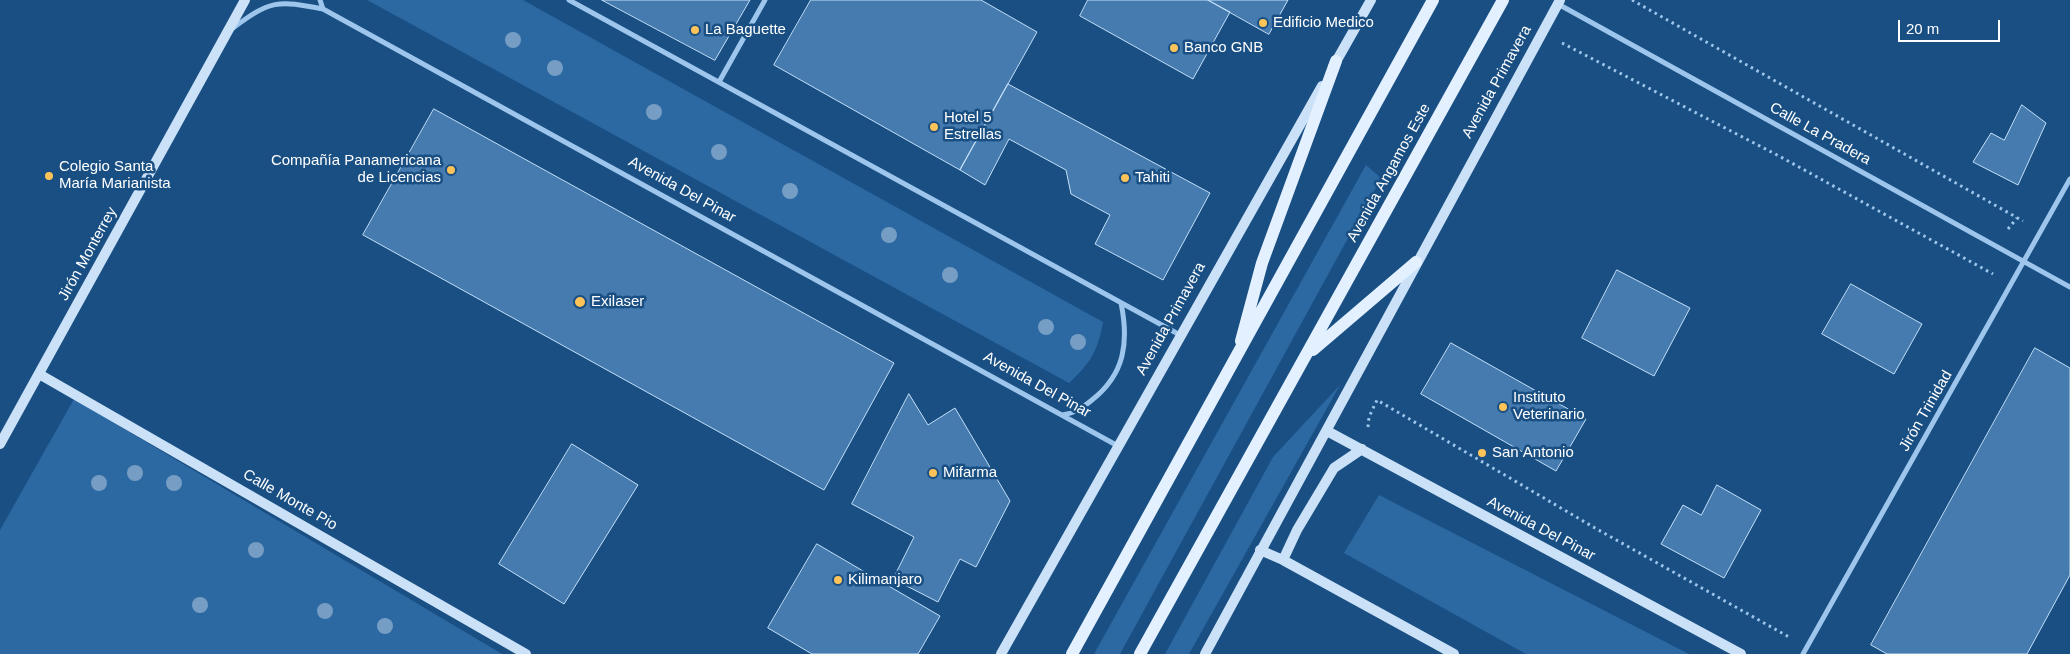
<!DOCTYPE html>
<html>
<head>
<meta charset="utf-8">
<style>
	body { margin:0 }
	#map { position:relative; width:2070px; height:654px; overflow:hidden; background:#194f83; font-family:Helvetica,sans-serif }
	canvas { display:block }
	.scale { position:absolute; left:1898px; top:20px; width:102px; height:22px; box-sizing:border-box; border:2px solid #fff; border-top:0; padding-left:6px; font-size:15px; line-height:18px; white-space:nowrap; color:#fff; -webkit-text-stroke:4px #194f83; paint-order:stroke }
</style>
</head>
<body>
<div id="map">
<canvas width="2070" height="654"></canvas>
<div class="scale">20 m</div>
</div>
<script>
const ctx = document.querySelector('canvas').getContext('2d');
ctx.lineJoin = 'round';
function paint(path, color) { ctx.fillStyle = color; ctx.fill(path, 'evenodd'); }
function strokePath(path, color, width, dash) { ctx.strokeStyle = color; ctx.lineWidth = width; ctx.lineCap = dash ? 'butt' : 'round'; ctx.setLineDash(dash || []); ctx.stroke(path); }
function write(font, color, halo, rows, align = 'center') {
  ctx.font = font + ' Helvetica,sans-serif'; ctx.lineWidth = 5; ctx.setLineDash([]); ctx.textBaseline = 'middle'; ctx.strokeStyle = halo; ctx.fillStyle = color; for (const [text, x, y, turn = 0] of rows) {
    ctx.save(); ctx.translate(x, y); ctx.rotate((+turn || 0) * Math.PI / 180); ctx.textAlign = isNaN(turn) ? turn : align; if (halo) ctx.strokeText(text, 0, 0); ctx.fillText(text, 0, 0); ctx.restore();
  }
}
paint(new Path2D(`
	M367,0H523L1103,322C1098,351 1090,364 1069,383Z
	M1366,165L1381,178L1120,654H1094Z
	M1340,385L1189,654H1165L1273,457Z
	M74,399L502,654H0V530Z
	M1379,495L1689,654H1526L1344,553Z`), '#2c69a3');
const building = new Path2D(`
	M602,0H750L715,60Z
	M811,0H981L1037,32L960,170L774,65Z
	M1088,0H1208L1230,12L1193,79L1080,16Z
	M1208,0H1288L1269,34Z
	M1008,84L1210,193L1163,280L1095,244L1110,215L1071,194L1066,170L1009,139L985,185L960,170Z
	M2022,105L2046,123L2018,185L1973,162L1991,133L2004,140Z
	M434,109L894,363L824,490L363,235Z
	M1617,270L1690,308L1654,376L1582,338Z
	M1851,284L1922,324L1894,374L1822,334Z
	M1451,343L1586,419L1556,471L1421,394Z
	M2035,348L2070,368V575L2027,654H1887L1871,645Z
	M909,394L928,425L955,408L1010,501L976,567L960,559L938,602L893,579L914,537L852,504Z
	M572,444L638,485L564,604L499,564Z
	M1717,485L1761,510L1724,578L1661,544L1683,505L1701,515Z
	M817,544L940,616L918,654H812L768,628Z`);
paint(building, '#467baf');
strokePath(building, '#c3dff9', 1);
strokePath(new Path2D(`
	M1632,0L2023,221
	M1562,43L1779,156L1993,274
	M2008,229L2017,218
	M1368,427L1369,417L1377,400L1595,528L1789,637`), '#9ec6ec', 3, [2.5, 4]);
strokePath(new Path2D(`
	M320,0L323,9
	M569,0L1180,335
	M1558,4L2070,287
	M233,28C271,0 277,0 323,9L1118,446
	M719,82L765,0
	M1062,415C1076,413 1082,408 1092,400C1125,374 1129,342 1121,303
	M1803,654L2070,179`), '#9ec6ec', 5);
strokePath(new Path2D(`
	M1333,67L1371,0
	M39,374L526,654
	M1327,431L1741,654
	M0,444L245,0
	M1260,550L1283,560L1454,654
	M1283,560L1297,530L1334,468L1362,449
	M1001,654L1322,86
	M1205,654L1560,0`), '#cae1f8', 10);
strokePath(new Path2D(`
	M1241,341L1262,263L1336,61
	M1313,350L1416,262
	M1072,654L1433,0
	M1140,654L1503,0`), '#e3f0ff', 12);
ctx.fillStyle = '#769ec4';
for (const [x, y] of [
	[513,40],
	[555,68],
	[654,112],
	[719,152],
	[790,191],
	[889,235],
	[950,275],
	[1046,327],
	[1078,342],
	[135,473],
	[99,483],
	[174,483],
	[256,550],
	[200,605],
	[325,611],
	[385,626]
]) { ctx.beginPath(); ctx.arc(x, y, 8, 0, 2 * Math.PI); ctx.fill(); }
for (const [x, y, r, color] of [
	[1263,23,5,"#ffc459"],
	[695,30,5,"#ffc459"],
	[1174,48,5,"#ffc459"],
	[934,127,5,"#ffc459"],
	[451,170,5,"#ffc459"],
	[49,176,5,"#ffc459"],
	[1125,178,5,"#ffc459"],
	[580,302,6,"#ffc459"],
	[1503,407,5,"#ffc459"],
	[1482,453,5,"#ffc459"],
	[933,473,5,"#ffc459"],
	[838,580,5,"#ffc459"]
]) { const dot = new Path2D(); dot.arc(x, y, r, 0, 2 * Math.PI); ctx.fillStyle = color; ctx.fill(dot); strokePath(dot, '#194f83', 2); }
write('15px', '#fff', '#194f83', [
	["Edificio Medico",1273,23],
	["La Baguette",705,30],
	["Banco GNB",1184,48],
	["Hotel 5",944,118],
	["Estrellas",944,135],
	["Compañía Panamericana",441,161,"right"],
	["de Licencias",441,178,"right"],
	["Colegio Santa",59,167],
	["María Marianista",59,184],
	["Tahiti",1135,178],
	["Exilaser",591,302],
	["Instituto",1513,398],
	["Veterinario",1513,415],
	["San Antonio",1492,453],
	["Mifarma",943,473],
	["Kilimanjaro",848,580]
], 'left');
write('15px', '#fff', '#194f83', [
	["Avenida Primavera",1497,82,-61],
	["Calle La Pradera",1820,134,29],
	["Avenida Angamos Este",1389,173,-61],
	["Avenida Del Pinar",682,190,29],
	["Jirón Monterrey",88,254,-61],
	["Avenida Primavera",1171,319,-61],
	["Avenida Del Pinar",1037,385,29],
	["Jirón Trinidad",1926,411,-60],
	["Calle Monte Pio",290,500,30],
	["Avenida Del Pinar",1541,529,28]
]);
</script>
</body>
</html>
